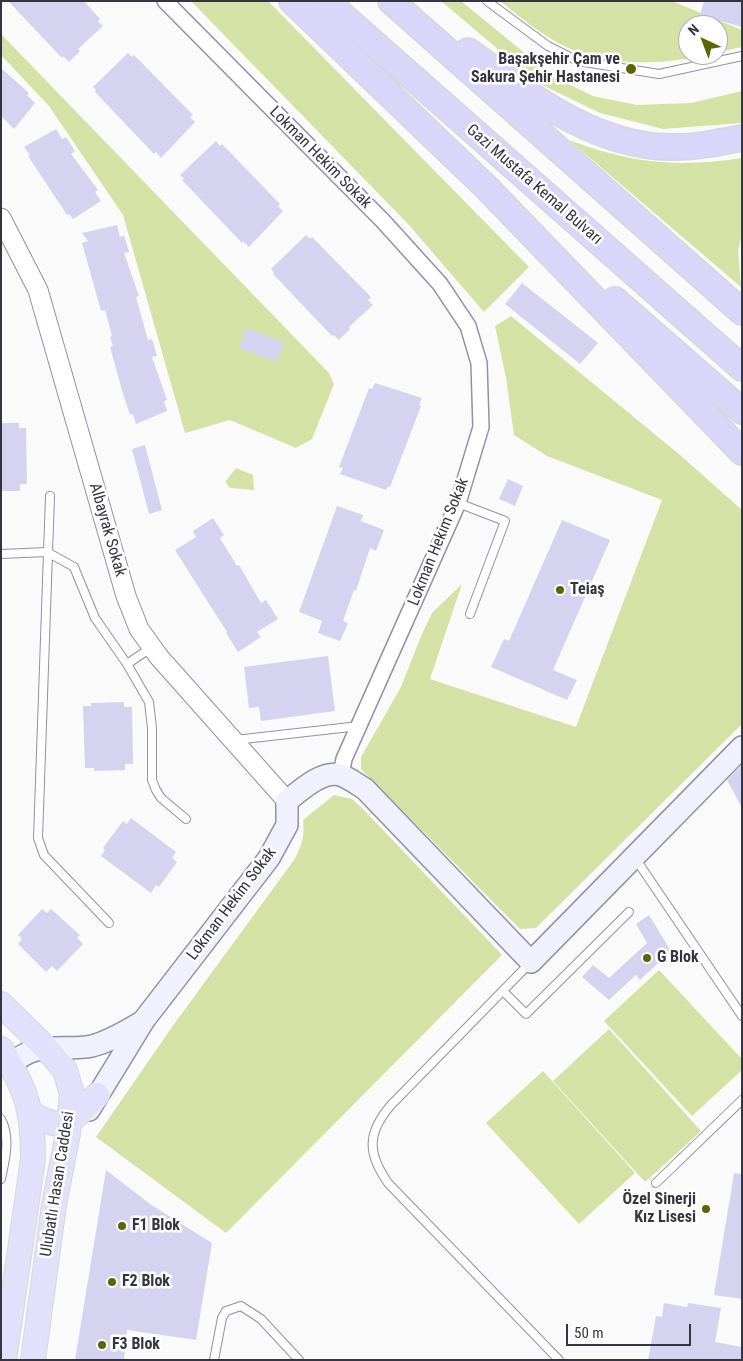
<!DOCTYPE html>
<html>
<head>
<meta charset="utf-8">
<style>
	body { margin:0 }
	#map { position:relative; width:743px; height:1361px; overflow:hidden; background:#fafafa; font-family:"Roboto Condensed",sans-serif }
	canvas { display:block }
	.frame { position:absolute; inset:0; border:2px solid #353440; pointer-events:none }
	.north { position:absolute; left:678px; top:15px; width:50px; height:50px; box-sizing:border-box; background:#fff; border:1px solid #aeaeb3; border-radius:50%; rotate:317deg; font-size:14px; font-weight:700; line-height:20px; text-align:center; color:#353440 }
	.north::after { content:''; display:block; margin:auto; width:18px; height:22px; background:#596508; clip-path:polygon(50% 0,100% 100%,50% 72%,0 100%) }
	.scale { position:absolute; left:566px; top:1324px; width:125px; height:22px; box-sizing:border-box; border:2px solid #353440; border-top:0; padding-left:6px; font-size:15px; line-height:18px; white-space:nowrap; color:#353440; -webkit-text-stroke:4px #fff; paint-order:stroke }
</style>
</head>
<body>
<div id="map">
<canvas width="743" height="1361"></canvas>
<div class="frame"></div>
<div class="north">N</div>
<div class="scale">50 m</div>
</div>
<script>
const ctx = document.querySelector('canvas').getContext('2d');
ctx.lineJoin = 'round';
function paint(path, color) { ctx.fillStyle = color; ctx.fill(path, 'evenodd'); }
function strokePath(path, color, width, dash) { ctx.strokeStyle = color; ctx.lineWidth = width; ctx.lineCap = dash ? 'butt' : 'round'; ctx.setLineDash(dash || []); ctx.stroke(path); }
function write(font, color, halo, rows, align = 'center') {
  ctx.font = font + ' "Roboto Condensed",sans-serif'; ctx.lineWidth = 5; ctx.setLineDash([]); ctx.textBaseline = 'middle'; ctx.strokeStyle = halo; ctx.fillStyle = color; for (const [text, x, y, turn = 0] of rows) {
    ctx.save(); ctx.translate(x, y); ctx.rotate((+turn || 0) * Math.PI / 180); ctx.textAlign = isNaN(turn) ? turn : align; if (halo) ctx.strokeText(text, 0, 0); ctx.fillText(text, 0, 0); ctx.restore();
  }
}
paint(new Path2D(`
	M191,1H268L529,267L484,312L408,224Z
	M441,1H461L554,77L593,96L637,105L691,103L742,91V123L663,129L600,113L538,83Z
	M500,1H672L742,30V47L718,52V25H688V55H706C663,65 607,67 566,47C542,35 521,18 500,1Z
	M1,34L329,373L334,384L312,439L296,448L230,420L185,433L123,215L49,106L1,55Z
	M569,140C630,163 676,168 742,158V235L738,250L741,287Z
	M511,316L680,455L742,510V724L536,928L520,929L361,769V757L401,687L421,636L432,613L462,584L430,679L576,727L662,500L547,456L514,435L506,378L495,326Z
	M236,468L253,475L254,490L230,488L225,482Z
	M334,795L352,799L361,807L502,955L226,1233L96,1137L172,1027L294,860C302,845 305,836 303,820Z
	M659,970L742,1059V1070L692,1116L604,1021Z
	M609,1029L701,1131L645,1182L553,1081Z
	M543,1071L635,1173L579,1224L486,1123Z`), '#d5e2a5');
paint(new Path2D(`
	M8,1H84L100,19L98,21L103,26L78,49L80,51L69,62L63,56L62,58Z
	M704,1H742V27L700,15Z
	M128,53L132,57L134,55L193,115L190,117L195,122L161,158L156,152L154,154L95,92L96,90L93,87Z
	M1,68L29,93L27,95L35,103L14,129L1,116Z
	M56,129L62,139L66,137L75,151L71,154L98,190L95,192L101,201L73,219L69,214L67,215L28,156L30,155L24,147Z
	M216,141L220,146L222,144L280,204L278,206L283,211L249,247L243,241L242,243L182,180L184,179L180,175Z
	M117,225L120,237L124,235L129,252L124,253L139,296L136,297L148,340L152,339L157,356L152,357L167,400L164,401L167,411L136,424L133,414L130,415L123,394L110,347L113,346L110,337L112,336L105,310L101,311L82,243L88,241L82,233Z
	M306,235L310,239L312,237L371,297L368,300L373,305L349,327L350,329L339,340L334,335L332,336L273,274L274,272L271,269Z
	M522,283L598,343L580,364L505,304Z
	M246,328L284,342L277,362L239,348Z
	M375,383L422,398L419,405L421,406L390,487L388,486L386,490L340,474L343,468L339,467L369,388L372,389Z
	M1,423H19V428H26L27,484H20V491H1Z
	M145,445L162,510L149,514L132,449Z
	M508,479L523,486L515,506L499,499Z
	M337,506L363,515L361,521L384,530L376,551L370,548L356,591L354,590L343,621L348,623L340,641L318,633L322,621L299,612Z
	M213,518L224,535L220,538L237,566L239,565L242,570L261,603L266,600L278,619L257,632L261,637L238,652L226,633L227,632L175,550L196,537L193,531Z
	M562,520L610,540L553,670L577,680L567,700L491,667L504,639L509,641Z
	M328,656L335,711L261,721L259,707L249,708L244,667Z
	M124,702V707H132L133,764H125V770L94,771V768H85L83,706H91V703Z
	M742,765V808L727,780Z
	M131,818L176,852L172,858L177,862L159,887L156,885L151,893L101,856L105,850L103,848L123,821L127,824Z
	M42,909L47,913L51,909L80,935L77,938L83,944L57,971L52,966L46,972L18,944L22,939L18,935Z
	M649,915L671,951L640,980L636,975L609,1000L582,977L593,965L609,978L647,943L636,924Z
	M106,1170L150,1204L212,1243L196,1340L127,1330L124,1360H75Z
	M734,1173L742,1174V1299L714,1295Z
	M664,1303L687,1307L688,1303L721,1308L715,1342L742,1347V1360H648L656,1316L662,1317Z`), '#d5d3f0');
const service = new Path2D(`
	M487,1L548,46L578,61L659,74L742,56
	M50,496L38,838L44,855L109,923
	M458,503L505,521L470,614
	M1,554L47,552L74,567L95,618L127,664L149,702L152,728V780L156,790L161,798L186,819
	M127,664L152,647
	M235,740L359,726
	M635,858L742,1016
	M531,962L391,1105C367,1133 367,1153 388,1183L559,1360
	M504,992L526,1014L629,912
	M1,1119C11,1138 5,1159 1,1179
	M656,1183L742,1100
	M214,1360L222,1318L226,1311L241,1306L261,1319L299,1360`);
const minor = new Path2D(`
	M165,1L383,221L440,284L468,326L479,363L481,427L458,503L344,759L341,775`);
const tertiary = new Path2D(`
	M1,218L38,290L126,596L139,629L159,657L287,801`);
const secondary = new Path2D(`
	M11,1066C33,1039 65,1052 92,1046C111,1041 126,1031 142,1022
	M89,1110L144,1020L269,858L287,825V801C300,791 322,770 340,775C348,777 358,785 365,789L531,962L742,747`);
const primary = new Path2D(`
	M1,1004L45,1047L65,1070L72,1094L68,1133L54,1205L33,1360
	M1,1049C27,1090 33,1111 33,1159L4,1360
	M31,1113C65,1135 72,1120 97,1095`);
const trunk = new Path2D(`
	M292,1L487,188L742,452
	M326,1L742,368
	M391,1L742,312
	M468,51C528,93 589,144 667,147C692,148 717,143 742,138
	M615,300L742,411`);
strokePath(service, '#9290ab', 10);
strokePath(minor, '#9290ab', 18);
strokePath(tertiary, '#9290ab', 21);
strokePath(secondary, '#9290ab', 24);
strokePath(primary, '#d7d6d9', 26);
strokePath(trunk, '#d7d6d9', 28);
strokePath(service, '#fff', 8);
strokePath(minor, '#fff', 15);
strokePath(tertiary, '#fff', 19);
strokePath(secondary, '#f1f0fd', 21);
strokePath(primary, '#e3e0fb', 24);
strokePath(trunk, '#dad6fa', 25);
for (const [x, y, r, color] of [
	[631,69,6,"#596508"],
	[560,590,5,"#596508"],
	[647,958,5,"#596508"],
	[706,1209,5,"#596508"],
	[122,1226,5,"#596508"],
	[112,1282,5,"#596508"],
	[102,1345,5,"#596508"]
]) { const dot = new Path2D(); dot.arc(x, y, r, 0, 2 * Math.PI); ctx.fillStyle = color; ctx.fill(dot); strokePath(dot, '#fff', 2); }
write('bold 16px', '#353440', '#fff', [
	["Başakşehir Çam ve",620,60,"right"],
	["Sakura Şehir Hastanesi",620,78,"right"],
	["Teiaş",570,590],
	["G Blok",657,958],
	["Özel Sinerji",696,1200,"right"],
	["Kız Lisesi",696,1218,"right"],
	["F1 Blok",132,1226],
	["F2 Blok",122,1282],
	["F3 Blok",112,1345]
], 'left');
write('16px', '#353440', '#fff', [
	["Lokman Hekim Sokak",320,158,45],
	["Gazi Mustafa Kemal Bulvarı",534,185,41],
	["Albayrak Sokak",107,530,74],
	["Lokman Hekim Sokak",439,542,-68],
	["Lokman Hekim Sokak",232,904,-53],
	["Ulubatlı Hasan Caddesi",58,1184,-81]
]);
</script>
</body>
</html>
